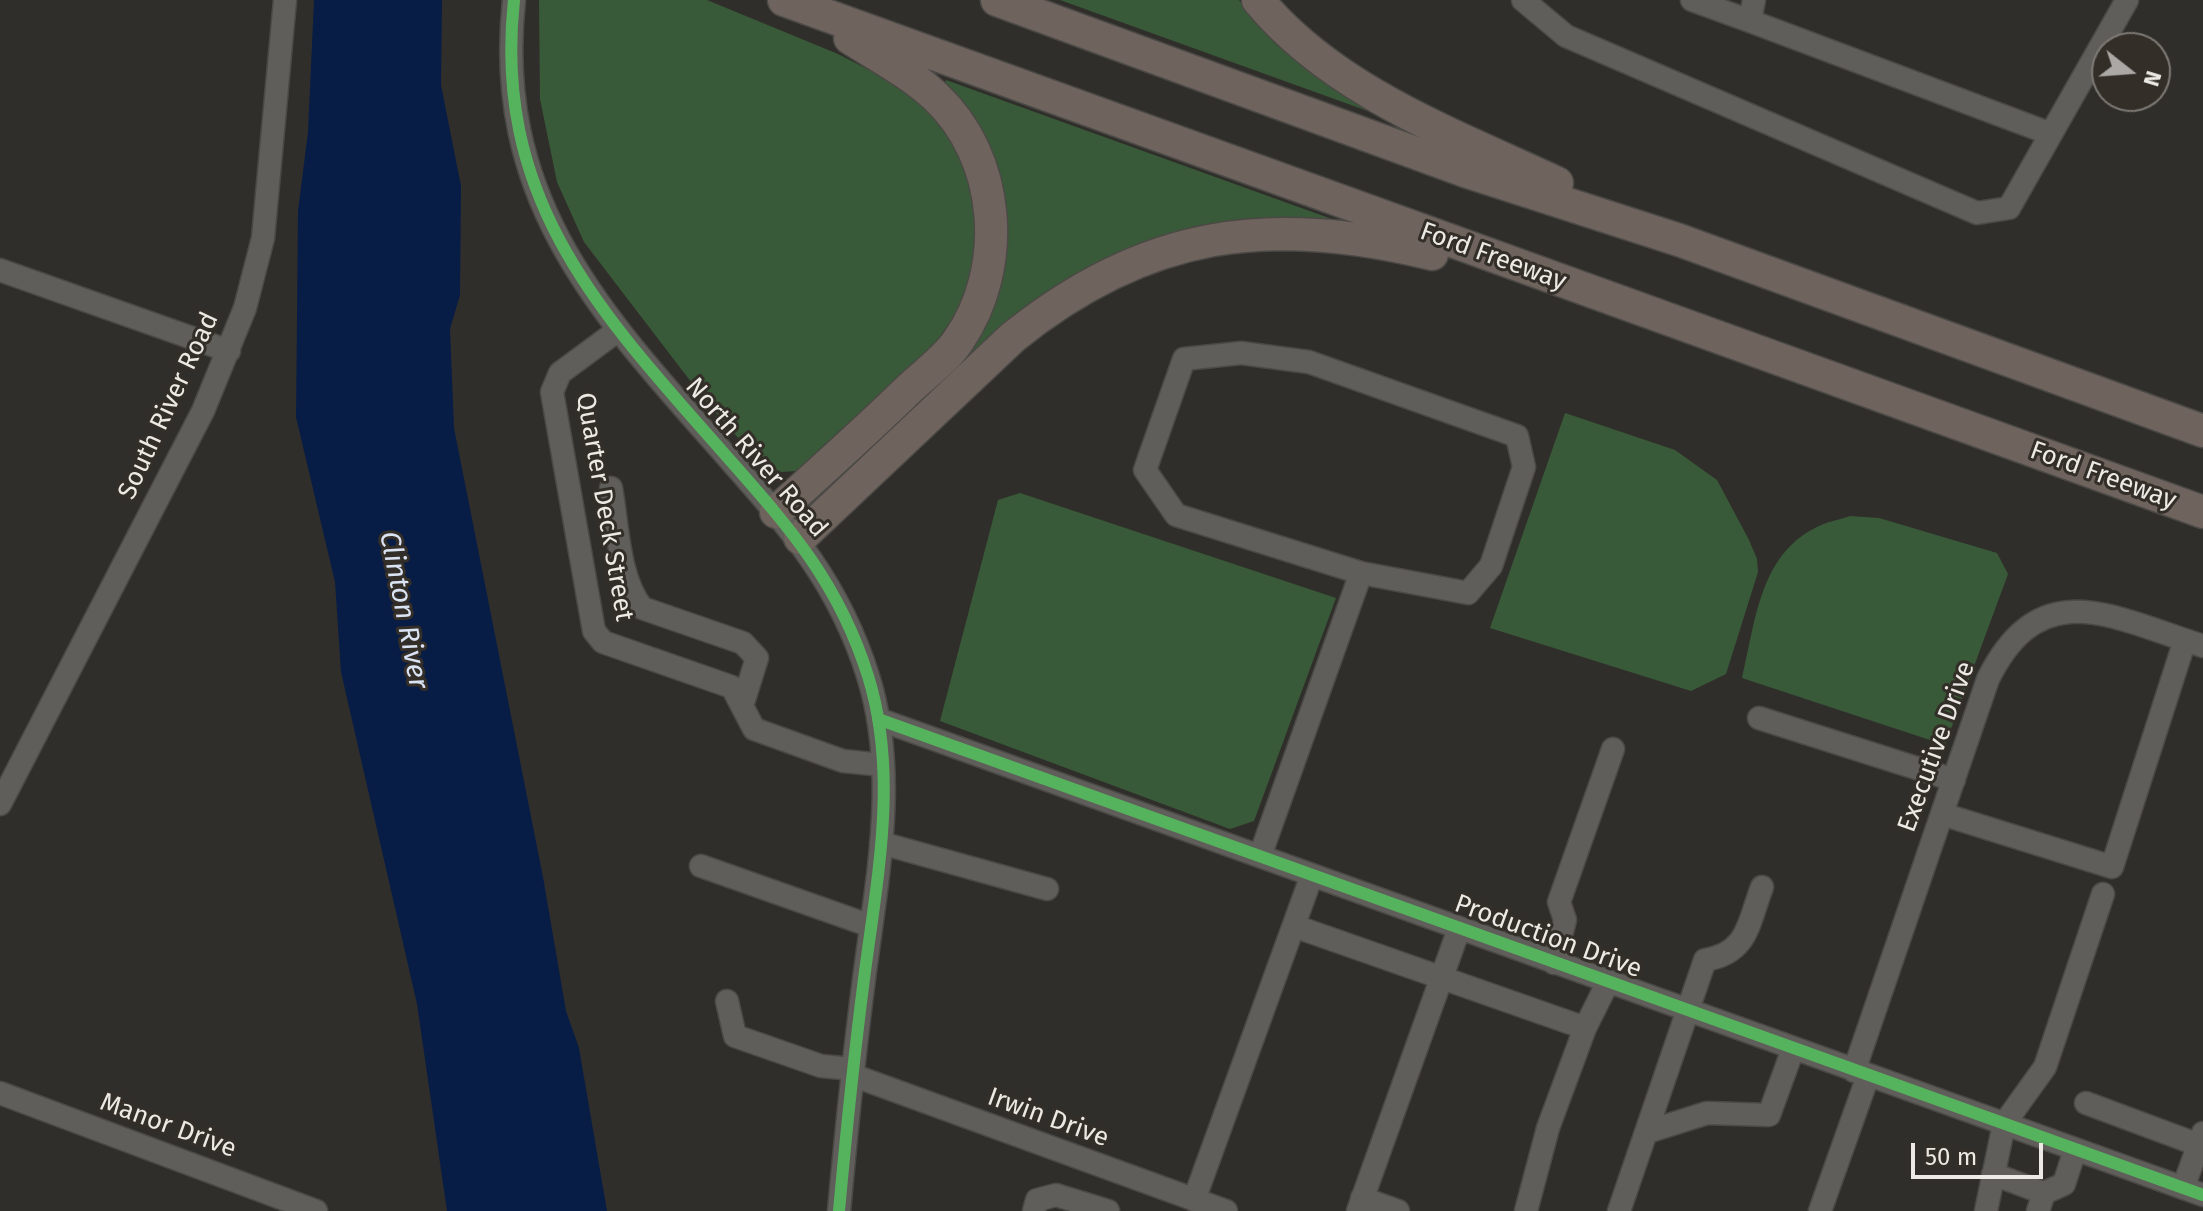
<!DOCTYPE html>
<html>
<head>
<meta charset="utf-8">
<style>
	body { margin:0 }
	#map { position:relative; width:2203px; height:1211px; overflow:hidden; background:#302e2b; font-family:"Fira Sans",sans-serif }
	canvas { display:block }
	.north { position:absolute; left:2091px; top:32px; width:80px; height:80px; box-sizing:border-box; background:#332e28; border:2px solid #7d7974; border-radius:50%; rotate:107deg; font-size:22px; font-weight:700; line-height:32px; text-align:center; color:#edeae6 }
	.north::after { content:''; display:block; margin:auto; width:28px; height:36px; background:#aba8a5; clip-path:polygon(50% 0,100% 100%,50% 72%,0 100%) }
	.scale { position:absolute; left:1911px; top:1143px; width:132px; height:36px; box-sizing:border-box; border:4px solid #edeae6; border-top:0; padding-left:10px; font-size:24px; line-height:28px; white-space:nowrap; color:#edeae6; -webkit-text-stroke:6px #332e28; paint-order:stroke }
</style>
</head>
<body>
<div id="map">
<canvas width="2203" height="1211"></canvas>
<div class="north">N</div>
<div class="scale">50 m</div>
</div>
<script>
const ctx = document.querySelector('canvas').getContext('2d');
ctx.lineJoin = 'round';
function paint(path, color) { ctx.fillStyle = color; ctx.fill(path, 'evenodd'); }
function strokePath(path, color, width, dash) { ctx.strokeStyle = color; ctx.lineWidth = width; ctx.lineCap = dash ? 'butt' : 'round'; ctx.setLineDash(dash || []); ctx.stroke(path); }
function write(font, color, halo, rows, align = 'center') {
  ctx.font = font + ' "Fira Sans",sans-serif'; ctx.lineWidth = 6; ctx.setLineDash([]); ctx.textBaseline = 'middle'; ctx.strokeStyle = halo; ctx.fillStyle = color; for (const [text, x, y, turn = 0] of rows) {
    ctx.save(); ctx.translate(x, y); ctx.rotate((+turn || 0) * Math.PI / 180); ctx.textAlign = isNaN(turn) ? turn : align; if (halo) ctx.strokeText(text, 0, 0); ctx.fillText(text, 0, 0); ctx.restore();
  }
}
paint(new Path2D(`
	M539,0H707L838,54L902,87L938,120L960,151L980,213L970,284L958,310L936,342L796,471L781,472L763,465L711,408L584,242L557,182L540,99Z
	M1060,0H1239L1253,16L1377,111L1376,114Z
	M946,80L1343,223L1218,228L946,386L940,379L1000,271L943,87Z
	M1565,413L1675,450L1717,480L1749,540L1757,559L1758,572L1726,674L1691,691L1490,628Z
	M1020,493L1336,598L1254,821L1230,829L940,721L998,500Z
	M1850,516L1879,518L1997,553L2008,574L1945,745L1742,678C1755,625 1759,556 1815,528C1825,522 1839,520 1850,516Z`), '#395a38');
paint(new Path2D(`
	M314,0H442L441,85L461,186L460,295L450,329L454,428L543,877L566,1011L579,1048L607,1211H447L417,1004L341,672L335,582L296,417L298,211L308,132Z`), '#081d46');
const minor = new Path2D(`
	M514,0C492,204 605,318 729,459C791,529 839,584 868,676C899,775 877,878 864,979C854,1056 846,1134 839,1211
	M1523,0L1566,36L1977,213L2009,208L2127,0
	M1692,0L1750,21L1754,0
	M1750,21L2051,134
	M0,270L229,351
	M617,331L560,373L552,392L594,631L603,642L732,687L754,729L843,761L883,765
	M611,488C618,526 618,577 642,608L743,643L757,658L742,706
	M1759,718L1954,780
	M878,719L2203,1195
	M0,804L203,411L245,308L263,238L285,0
	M1942,814L2112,867L2185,640
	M881,843L1047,889
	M1260,856L1361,573L1468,593L1491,566L1524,467L1517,436L1309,362L1241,353L1184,359L1145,470L1176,515L1361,573
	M701,866L871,926
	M1294,926L1585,1028
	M1554,963L1565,920L1559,902L1613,749
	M727,1001L735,1036L821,1066L853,1069
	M1854,1071L1988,679C2041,572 2114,618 2203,646
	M852,1075L1226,1211
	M0,1093L316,1211
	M2086,1103L2199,1145
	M1647,1132L1707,1113L1769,1115L1793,1049
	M1993,1174L2044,1193
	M2183,1188L2203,1133
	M1362,1198L1398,1211
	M1194,1200L1312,875
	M1034,1211L1037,1200L1056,1195L1108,1211
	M1358,1211L1459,929
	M1526,1211L1548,1128L1585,1028L1608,982
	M1619,1211L1705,960C1748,953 1748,924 1762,887
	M1820,1211L1868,1076
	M1986,1211L2004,1124L2045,1067L2103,894
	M2038,1211L2044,1193L2064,1184L2075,1150`);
const highway = new Path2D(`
	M784,0L2203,512
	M997,0L1465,171L1679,240L2203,431
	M1258,0C1333,91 1454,135 1557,183
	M776,512C821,471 867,430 910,388C926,373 946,359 958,341C1009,268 1001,157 935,96C910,73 878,56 850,38
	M800,538L1013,337C1146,230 1270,214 1432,254`);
strokePath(minor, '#4b4946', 25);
strokePath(highway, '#4b4946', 35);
strokePath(minor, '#605e5b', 22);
strokePath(highway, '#6f645d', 32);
strokePath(new Path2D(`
	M514,0C492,204 605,318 729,459C791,529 839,584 868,676C899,775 877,878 864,979C854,1056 846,1134 839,1211
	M878,719L2203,1195`), '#56b35d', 12);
write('26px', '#edeae6', '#332e28', [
	["Ford Freeway",1493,257,20],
	["South River Road",169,406,-65],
	["North River Road",756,458,49],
	["Ford Freeway",2103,476,20],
	["Quarter Deck Street",604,507,80],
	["Executive Drive",1937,747,-70],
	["Production Drive",1548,937,20],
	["Irwin Drive",1048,1118,20],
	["Manor Drive",168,1126,20]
]);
write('italic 28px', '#dae3f3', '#332e28', [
	["Clinton River",403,610,79]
]);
</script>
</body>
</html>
